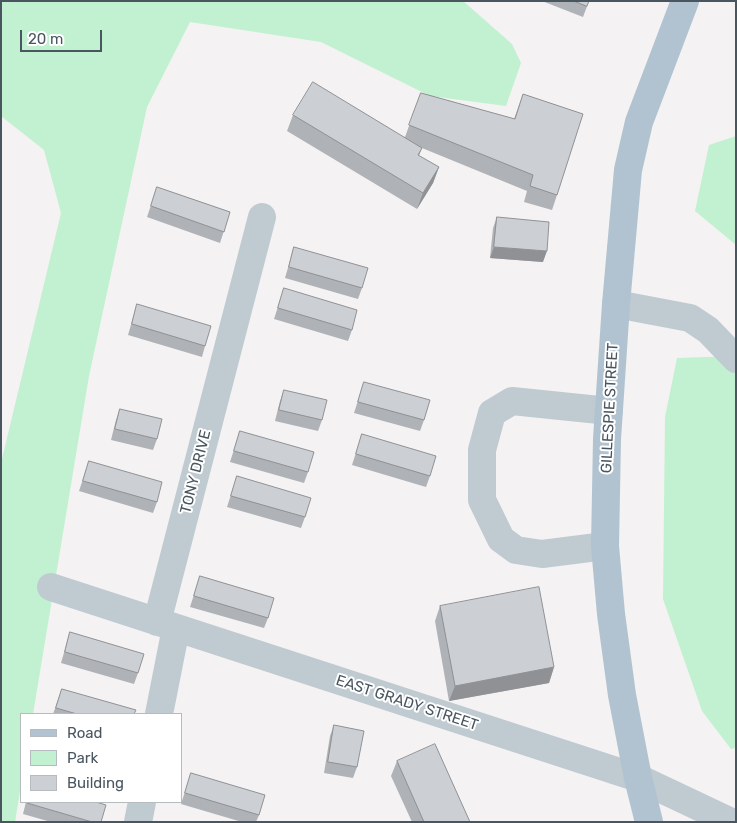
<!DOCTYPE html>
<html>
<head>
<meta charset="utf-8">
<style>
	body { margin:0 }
	#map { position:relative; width:737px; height:823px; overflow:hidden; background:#f4f2f2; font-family:Rubik,sans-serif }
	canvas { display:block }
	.frame { position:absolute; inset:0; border:2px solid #495660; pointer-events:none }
	.legend { position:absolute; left:20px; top:713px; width:162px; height:90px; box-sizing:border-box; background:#fff; border:1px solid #b6bbbf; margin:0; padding:6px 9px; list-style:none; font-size:15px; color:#495660 }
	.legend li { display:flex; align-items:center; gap:10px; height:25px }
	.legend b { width:25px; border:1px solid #b6bbbf }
	.scale { position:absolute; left:20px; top:30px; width:82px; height:22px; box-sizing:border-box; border:2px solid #495660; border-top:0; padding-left:6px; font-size:15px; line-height:18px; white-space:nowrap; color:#495660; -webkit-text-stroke:4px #fff; paint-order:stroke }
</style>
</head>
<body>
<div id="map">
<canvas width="737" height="823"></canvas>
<div class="frame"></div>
<ul class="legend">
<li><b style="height:6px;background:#b1c3d0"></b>Road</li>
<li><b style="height:14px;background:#c1f1d0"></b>Park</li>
<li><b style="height:14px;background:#cccfd4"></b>Building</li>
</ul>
<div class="scale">20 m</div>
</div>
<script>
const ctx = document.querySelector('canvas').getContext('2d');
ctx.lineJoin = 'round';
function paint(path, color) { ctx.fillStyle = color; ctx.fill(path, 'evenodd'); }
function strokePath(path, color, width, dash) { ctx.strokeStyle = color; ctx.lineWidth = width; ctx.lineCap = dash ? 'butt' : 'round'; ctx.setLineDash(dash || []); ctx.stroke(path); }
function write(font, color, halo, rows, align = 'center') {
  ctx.font = font + ' Rubik,sans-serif'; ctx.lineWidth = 4; ctx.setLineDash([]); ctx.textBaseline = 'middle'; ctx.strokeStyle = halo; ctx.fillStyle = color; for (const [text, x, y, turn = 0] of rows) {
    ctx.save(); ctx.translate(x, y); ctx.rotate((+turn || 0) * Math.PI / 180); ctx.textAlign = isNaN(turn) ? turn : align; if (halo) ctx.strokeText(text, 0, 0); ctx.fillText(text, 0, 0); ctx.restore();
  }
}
paint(new Path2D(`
	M1,1H463L512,44L521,63L506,106L430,96L321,42L190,22L147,107L89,376L33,714H21V785L15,822H1V463L61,213L44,150L1,116Z
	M736,136V245L695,211L709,145Z
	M736,356V748L731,749L702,711L663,599L665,417L677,358Z`), '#c1f1d0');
strokePath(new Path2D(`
	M616,304L690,318L708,330L736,359
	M605,546L542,554L516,550L501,539L482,500V450L492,413L512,401L609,411
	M51,587L638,778L731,822
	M157,622L262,217
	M159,714L176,628
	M138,822L142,802`), '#bfcad1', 28);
strokePath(new Path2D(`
	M649,822L638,778L622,695L611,614L605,546L607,439L616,304L628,170L639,122L685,1`), '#b1c3d0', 28);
paint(new Path2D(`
	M542,1H589L583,17Z
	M421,93L514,119L523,94L557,195L552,210L524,202L527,191L422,148L419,156L439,167L433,183L417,209L287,131L293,115L405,137Z
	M157,187L230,212L220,243L147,217Z
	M497,217L543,262L490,258L493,228Z
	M294,247L362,288L358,299L285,278Z
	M284,288L352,330L348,341L274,319Z
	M137,304L205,346L202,357L128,335Z
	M364,382L424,420L420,431L354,413Z
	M284,390L322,420L318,431L275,421L280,401Z
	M120,409L157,439L153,450L111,440L116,420Z
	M240,431L308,472L304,483L230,462Z
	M362,434L430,476L426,487L352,465Z
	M89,461L157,502L153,513L79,491Z
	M237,476L305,517L301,528L227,507Z
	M200,576L268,618L264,628L190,607Z
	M440,606L554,667L549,683L449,701L435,621Z
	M70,632L138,673L134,684L61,663Z
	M62,689L134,714H53Z
	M334,725L357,767L353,778L324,773L330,736Z
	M397,761L470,822H412L391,776Z
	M191,773L259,815L256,822H242L181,804Z
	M26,802H96L101,822H51L23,814Z`), '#afb2b6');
paint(new Path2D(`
	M439,167L433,183L417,209L423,193Z
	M494,247L547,251L543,262L490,258Z
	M554,667L549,683L449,701L455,686Z`), '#8f9194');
const building = new Path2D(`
	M574,1H589L587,6Z
	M313,82L422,148L418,155L439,167L423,193L293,115Z
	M421,93L515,119L523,94L583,114L557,195L530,186L533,175L409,125Z
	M157,187L230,212L224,232L151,206Z
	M497,217L549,222L547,251L494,247Z
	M294,247L368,268L362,288L289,267Z
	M284,288L357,310L352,330L278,308Z
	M137,304L211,326L205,346L132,324Z
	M364,382L430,400L424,420L358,402Z
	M284,390L327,400L322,420L279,410Z
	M120,409L162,419L157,439L115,429Z
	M240,431L314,452L308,472L234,451Z
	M362,434L436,456L430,476L356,454Z
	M89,461L162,482L157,502L83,481Z
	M237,476L311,498L305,517L231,496Z
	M200,576L274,598L268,618L194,596Z
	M539,587L554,667L455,686L440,606Z
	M70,632L144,654L138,673L65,652Z
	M62,689L136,710L134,714H77L56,708Z
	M334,725L364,731L357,767L328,762Z
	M435,744L470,822H424L397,761Z
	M191,773L265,795L259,815L185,793Z
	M27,802H96L106,805L101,822H92L27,803Z`);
paint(building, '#cccfd4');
strokePath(building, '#8f9194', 1);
write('15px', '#495660', '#fff', [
	["GILLESPIE STREET",610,408,-87],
	["TONY DRIVE",196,472,-76],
	["EAST GRADY STREET",407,703,18]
]);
</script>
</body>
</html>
